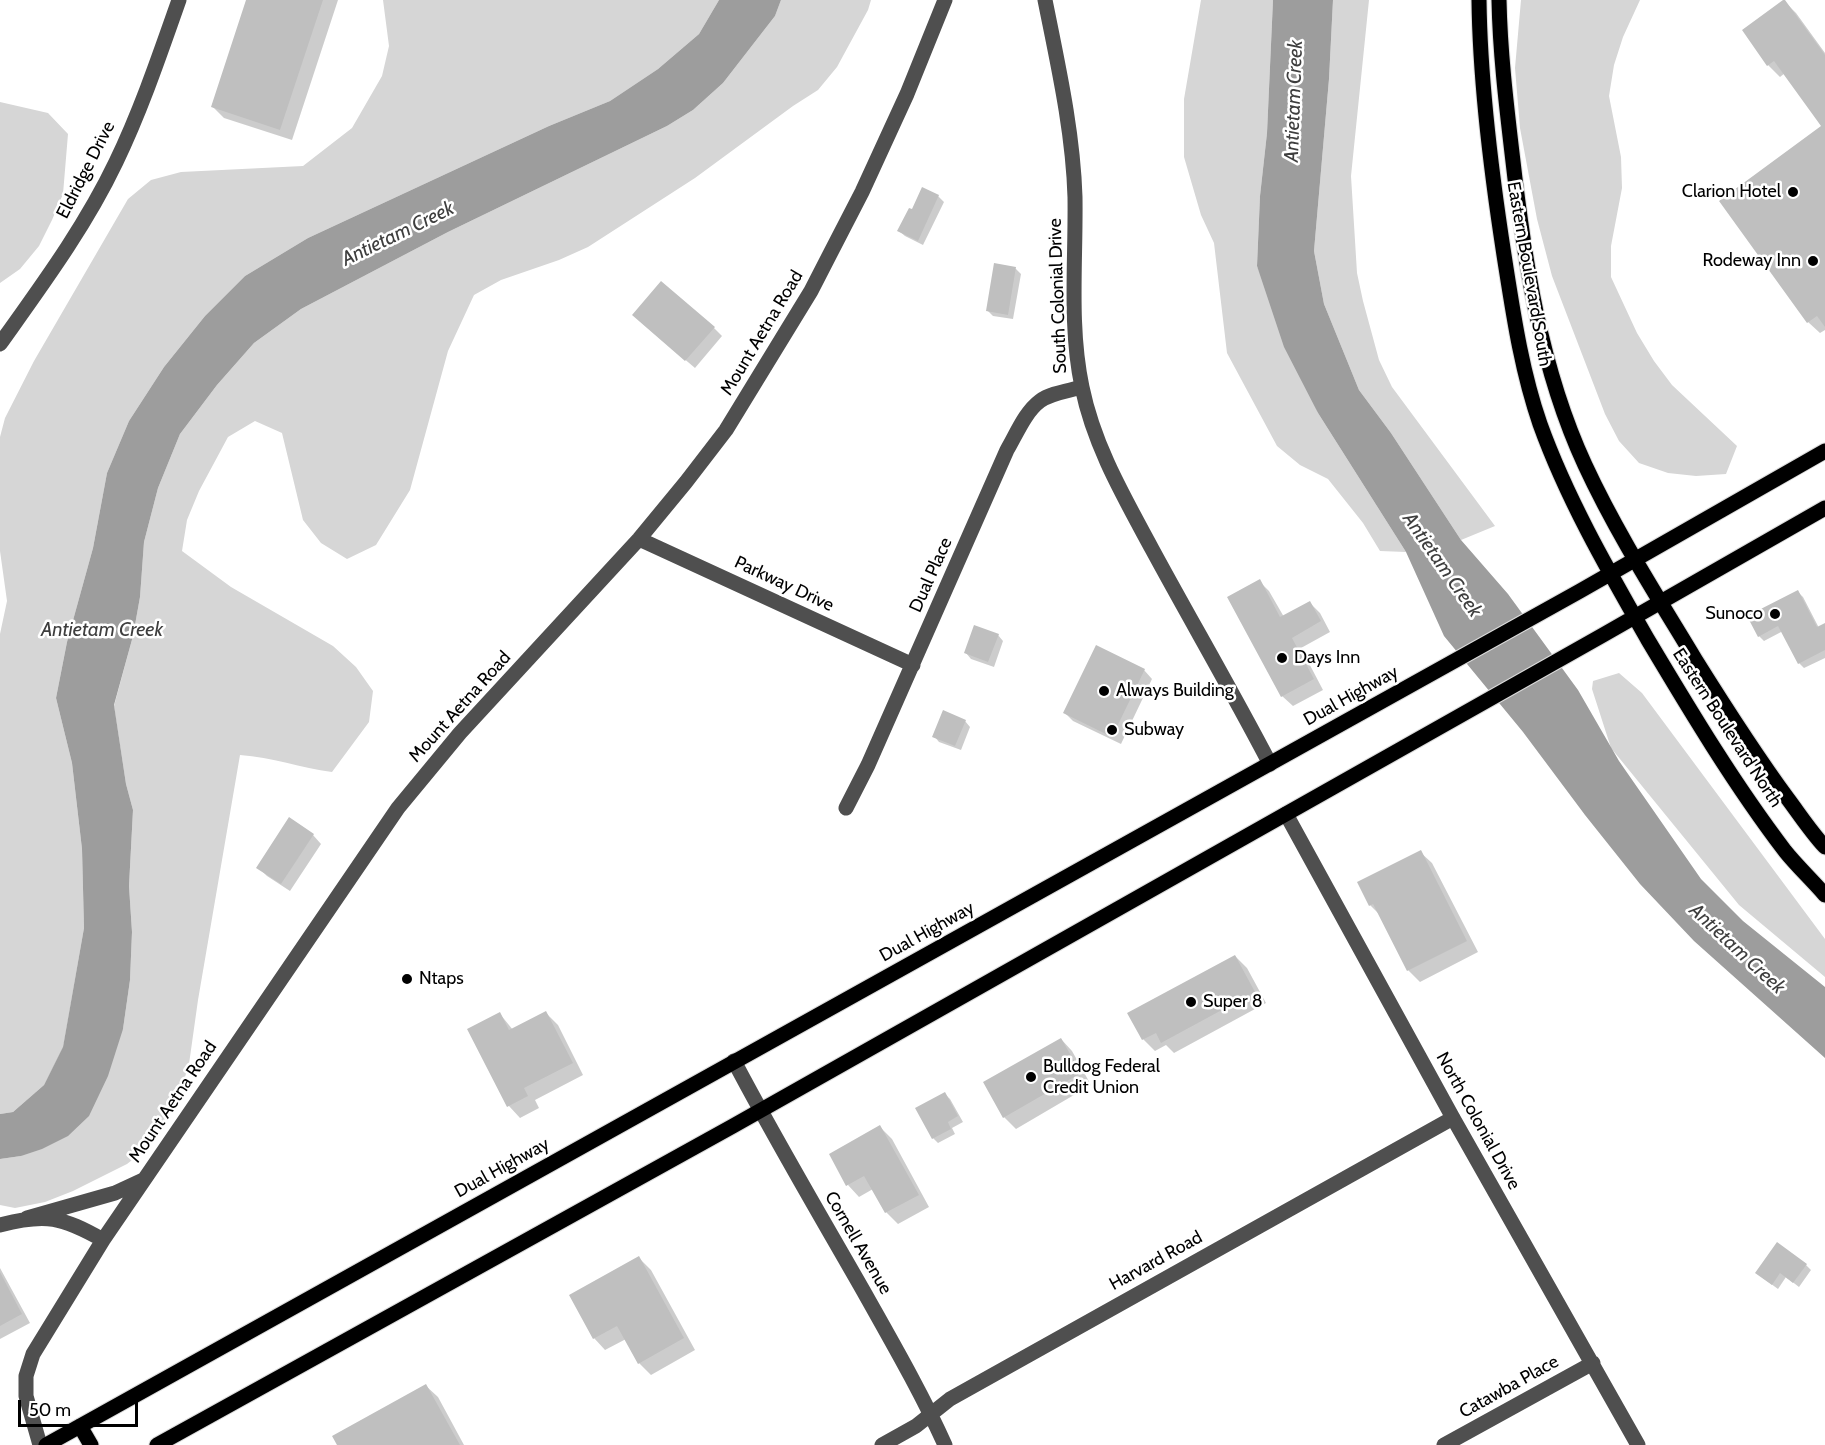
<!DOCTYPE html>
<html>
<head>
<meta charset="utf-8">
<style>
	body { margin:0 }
	#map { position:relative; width:1825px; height:1445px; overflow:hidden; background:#fff; font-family:Cabin,sans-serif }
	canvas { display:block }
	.scale { position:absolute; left:18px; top:1400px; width:120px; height:27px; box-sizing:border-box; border:3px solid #000; border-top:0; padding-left:8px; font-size:18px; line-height:21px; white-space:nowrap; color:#000; -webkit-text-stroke:4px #fff; paint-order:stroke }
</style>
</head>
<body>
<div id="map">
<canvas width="1825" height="1445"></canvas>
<div class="scale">50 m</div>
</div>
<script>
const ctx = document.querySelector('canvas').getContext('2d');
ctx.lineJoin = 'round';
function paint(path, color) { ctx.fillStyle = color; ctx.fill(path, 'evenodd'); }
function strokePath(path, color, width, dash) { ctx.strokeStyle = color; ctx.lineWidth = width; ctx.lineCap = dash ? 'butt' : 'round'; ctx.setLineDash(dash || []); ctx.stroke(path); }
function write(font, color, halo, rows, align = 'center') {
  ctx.font = font + ' Cabin,sans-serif'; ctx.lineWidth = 5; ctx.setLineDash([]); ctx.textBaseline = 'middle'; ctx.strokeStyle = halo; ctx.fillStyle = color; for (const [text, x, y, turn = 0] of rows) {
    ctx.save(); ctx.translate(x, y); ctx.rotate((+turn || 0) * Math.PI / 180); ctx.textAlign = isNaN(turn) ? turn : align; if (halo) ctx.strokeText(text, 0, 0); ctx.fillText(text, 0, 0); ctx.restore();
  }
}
paint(new Path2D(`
	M383,0H719L699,34L658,69L610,101L549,126L308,238L245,276L205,316L164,367L129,421L107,473L93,548L67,642L56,698L72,763L82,849L84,928L63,1048L44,1085L13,1112L0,1114V634L7,601L0,551V437L5,418L34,361L128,199L151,180L181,172L303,166L352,128L382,76L389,46Z
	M781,0H871L868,10L837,67L818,90L793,106L695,178L588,247L559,260L501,280L474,295L448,351L410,490L376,545L347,559L321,543L303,520L282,433L255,421L228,437L199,491L187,520L182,551L231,587L333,646L356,667L373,691L369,722L332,772C301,768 272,757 240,755L198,1000L189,1064L180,1093L151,1145L127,1164L73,1191L45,1202L15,1208L0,1205V1159L21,1156L123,1029L130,980L132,932L129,886L133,810L126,784L114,706L133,636L140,597L144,542L158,488L180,434L217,385L254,343L301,309L448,232L667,126L693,110L723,83L775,16Z
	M1201,0H1273L1267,133L1260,196L1257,266L1318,413L1406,552L1380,551L1363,523L1328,479L1300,465L1277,446L1227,353L1214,243L1201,215L1184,157V99Z
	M1333,0H1369L1351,176L1357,273L1363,301L1379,360L1392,387L1495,526L1461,540L1391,433L1359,390L1324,304L1314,251L1329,79Z
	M1521,0H1640L1623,37L1614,65L1609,96L1621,157L1622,188L1611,246V277L1637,333L1654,361L1672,385L1737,446L1726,474L1696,476L1668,473L1639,463L1619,441L1605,414L1552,276L1537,219L1520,128L1515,68Z
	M0,102L48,113L68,134L63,194L52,220L39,246L20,269L0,283Z
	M1619,673L1642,693L1825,939V977L1739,905L1611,748L1592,689L1593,681Z`), '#d6d6d6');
paint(new Path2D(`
	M719,0H781L775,16L723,83L693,110L667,126L448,232L301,309L254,343L217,385L180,434L158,488L144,542L140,597L133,636L114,705L126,784L133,810L129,886L132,932L130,980L123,1029L108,1076L89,1116L68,1136L42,1149L21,1156L0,1159V1114L13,1112L44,1085L63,1047L84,928L82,849L72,763L56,698L67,642L93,548L107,473L129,421L164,367L205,316L245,276L308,238L549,126L610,101L658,69L699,34Z
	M1273,0H1333L1329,79L1314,251L1324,304L1359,390L1391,433L1461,540L1508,594L1578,690L1619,761L1701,879L1743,921L1825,987V1058L1694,941L1640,884L1585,815L1523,732L1444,636L1406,552L1318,413L1284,347L1257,266L1260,196L1267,133Z`), '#9d9d9d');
paint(new Path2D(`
	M247,0H338L292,140L224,118L212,106Z
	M1784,1L1796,13L1825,53V330L1820,333L1808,322L1823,126L1785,73L1780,77L1768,65L1744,31Z
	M923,189L938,196L944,202L923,245L905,236L899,231L913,211Z
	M995,265L1016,269L1021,274L1013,319L993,316L987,310Z
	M642,323L714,328L722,336L695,368Z
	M1259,581L1269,591L1284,617L1309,602L1320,613L1330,632L1301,648L1323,690L1293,706L1282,696L1229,598Z
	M1797,591L1803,597L1819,628L1825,625V658L1804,668L1799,663L1783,631L1764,641L1759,636Z
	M998,635L1003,641L994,667L971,659L966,653Z
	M1144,670L1152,679L1121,744L1073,721L1065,713Z
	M965,721L970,727L961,750L939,742L934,736Z
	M313,835L321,844L290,891L267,876L258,867Z
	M1420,852L1432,863L1478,952L1420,982L1408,970L1381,916L1370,905Z
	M1235,956L1247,968L1266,1003L1174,1053L1166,1045L1155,1051L1143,1039L1129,1014Z
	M546,1013L558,1025L583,1075L535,1100L539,1108L520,1118L509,1106L469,1030L500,1014L513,1030Z
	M1061,1039L1072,1051L1091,1085L1016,1129L1004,1117Z
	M945,1094L950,1099L963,1122L952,1128L955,1134L938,1143L933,1138Z
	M880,1127L892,1139L929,1207L898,1224L886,1212L873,1189L859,1197L848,1185Z
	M639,1258L651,1270L695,1350L651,1375L639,1363L626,1339L605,1350L594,1338Z
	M1806,1265L1811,1270L1799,1287L1786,1277L1778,1289L1763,1278Z
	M0,1268L30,1323L0,1339Z
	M426,1386L438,1397L464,1445H339Z`), '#0003');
paint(new Path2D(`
	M246,0H323L280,130L211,107Z
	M1783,0H1785L1825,55V327L1817,316L1807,323L1719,201L1821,126L1774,61L1767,66L1742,30Z
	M922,187L939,195L918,241L897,231L909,208L912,209Z
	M994,263L1016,267L1008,315L986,311Z
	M661,281L715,327L685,361L632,315Z
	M1260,579L1280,617L1310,601L1321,621L1292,638L1314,679L1281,697L1227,597Z
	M1798,590L1817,627L1825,623V650L1798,664L1778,626L1758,637L1747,616Z
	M974,625L999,634L988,662L964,653Z
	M1096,645L1145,669L1112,737L1063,713Z
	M943,710L966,720L955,746L932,737Z
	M289,817L314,834L281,884L256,868Z
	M1421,850L1467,941L1407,971L1373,904L1369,906L1357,882Z
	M1235,955L1255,992L1161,1043L1156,1033L1142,1040L1127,1013Z
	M546,1011L573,1063L524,1088L528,1096L507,1107L467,1029L500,1012L509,1030Z
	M1061,1038L1081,1073L1003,1118L983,1082Z
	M945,1092L958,1116L948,1122L951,1129L932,1139L915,1108Z
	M880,1125L919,1195L885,1213L864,1176L846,1186L829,1154Z
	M1777,1242L1807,1264L1793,1283L1780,1273L1772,1285L1755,1273Z
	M639,1256L684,1338L638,1364L617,1326L593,1339L569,1295Z
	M0,1272L22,1314L0,1326Z
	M426,1384L460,1445H337L332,1436Z`), '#bfbfbf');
const major = new Path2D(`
	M1479,0C1480,85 1491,171 1504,255C1513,312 1521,369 1540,424C1567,499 1608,570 1648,640C1691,712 1734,784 1785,851C1797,866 1812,880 1825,895
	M1499,0C1500,51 1506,102 1512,153C1524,259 1540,368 1585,465C1616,532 1657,596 1695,659C1725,707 1755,754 1788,799C1800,815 1811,832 1825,847
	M80,1426L91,1445
	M46,1445L1580,591L1825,451
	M157,1445L733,1126L1603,635L1825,508`);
strokePath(major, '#dbdbdb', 17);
strokePath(new Path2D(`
	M1045,0C1058,65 1073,131 1075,197C1076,260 1069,326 1082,387C1094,446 1124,497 1152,549C1191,621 1232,691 1270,764
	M0,344C42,285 85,227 116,162C141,110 160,54 179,0
	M639,539L913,665
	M846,808L868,765L1007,450C1016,435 1025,412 1040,401C1051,393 1068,391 1082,387
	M1286,814L1453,1118L1638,1445
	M734,1061C775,1139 820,1215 864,1292C892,1342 921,1392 945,1445
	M27,1218L115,1193L143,1180
	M0,1225C46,1213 62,1217 103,1240
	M40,1445L26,1396V1376L33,1354L103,1240L398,808L460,733L639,539L686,482L726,430L811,291L830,254L862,192L907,94L945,0
	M882,1445L916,1426L950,1399L1453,1118
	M1444,1445L1593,1363`), '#4f4f4f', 15);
strokePath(major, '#000', 15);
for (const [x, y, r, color] of [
	[1793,192,6,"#000"],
	[1813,261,6,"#000"],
	[1775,614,6,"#000"],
	[1282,658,6,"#000"],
	[1104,691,6,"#000"],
	[1112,730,6,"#000"],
	[407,979,6,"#000"],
	[1191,1002,6,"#000"],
	[1031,1077,6,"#000"]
]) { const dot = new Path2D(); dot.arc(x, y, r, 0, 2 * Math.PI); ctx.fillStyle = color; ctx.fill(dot); strokePath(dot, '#fff', 2); }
write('18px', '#000', '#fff', [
	["Eldridge Drive",86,170,-63],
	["Eastern Boulevard South",1529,274,80],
	["South Colonial Drive",1058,296,-92],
	["Mount Aetna Road",762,333,-59],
	["Dual Place",931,575,-66],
	["Parkway Drive",784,584,25],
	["Dual Highway",1351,696,-29],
	["Mount Aetna Road",460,707,-48],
	["Eastern Boulevard North",1727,728,57],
	["Dual Highway",927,932,-29],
	["Mount Aetna Road",173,1102,-56],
	["North Colonial Drive",1478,1121,61],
	["Dual Highway",502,1168,-29],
	["Cornell Avenue",858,1243,60],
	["Harvard Road",1156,1261,-29],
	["Catawba Place",1509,1387,-29]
]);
write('18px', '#000', '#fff', [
	["Clarion Hotel",1781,192,"right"],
	["Rodeway Inn",1801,261,"right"],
	["Sunoco",1763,614,"right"],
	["Days Inn",1294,658],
	["Always Building",1116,691],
	["Subway",1124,730],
	["Ntaps",419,979],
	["Super 8",1203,1002],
	["Bulldog Federal",1043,1067],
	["Credit Union",1043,1088]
], 'left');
write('italic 20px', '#3e3e3e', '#fff', [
	["Antietam Creek",1294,101,-88],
	["Antietam Creek",398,234,-26],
	["Antietam Creek",1442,565,55],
	["Antietam Creek",102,630],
	["Antietam Creek",1737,949,43]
]);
</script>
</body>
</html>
